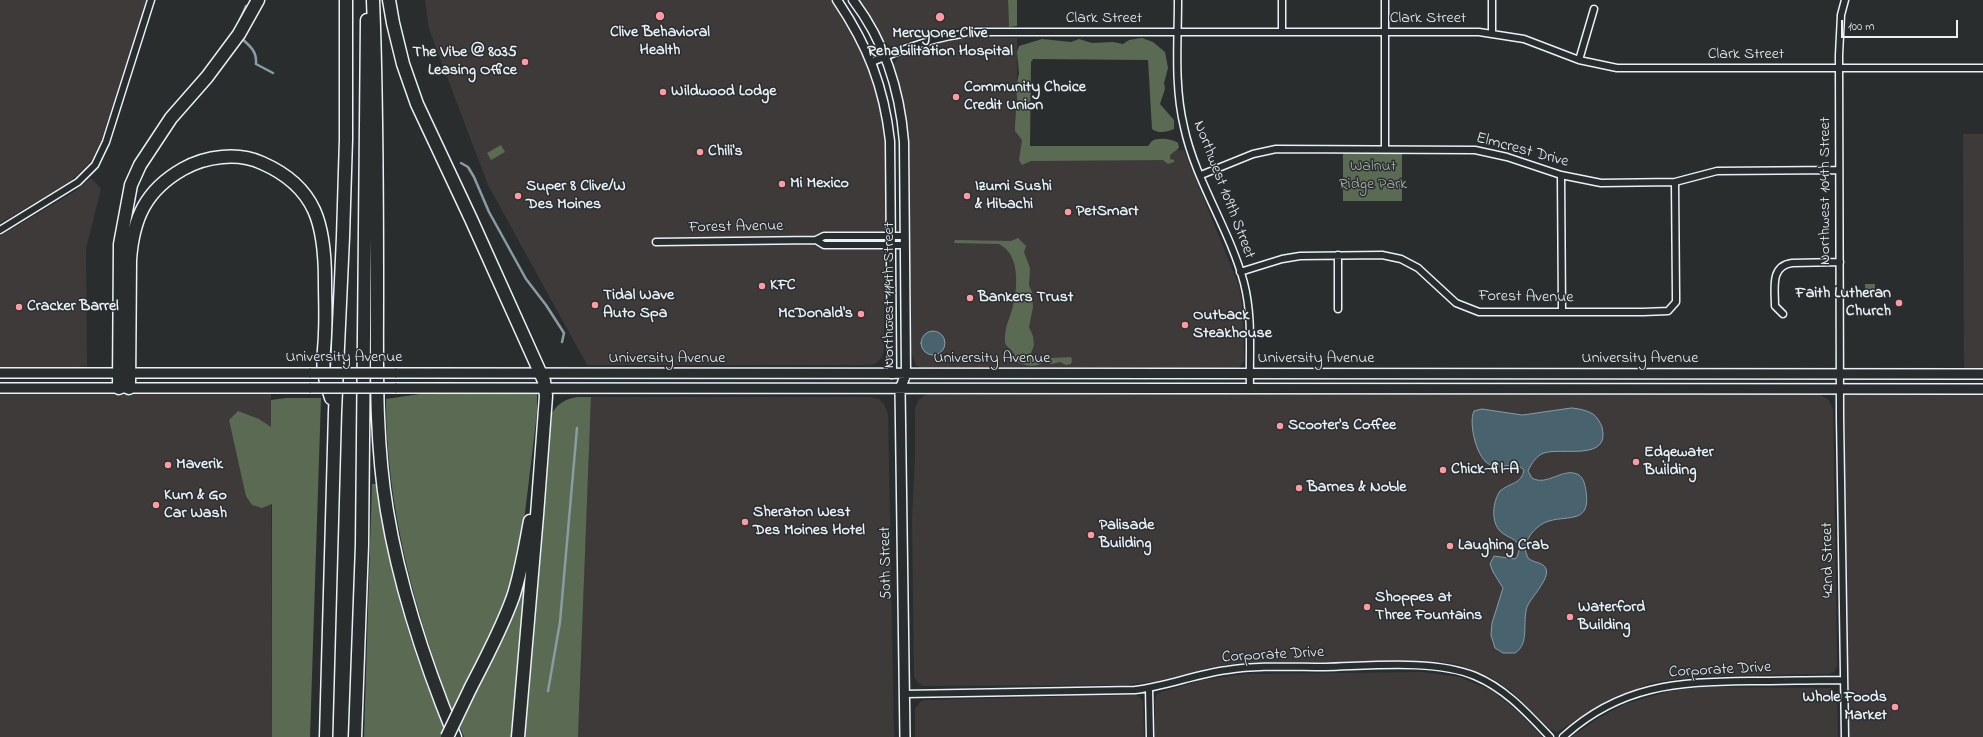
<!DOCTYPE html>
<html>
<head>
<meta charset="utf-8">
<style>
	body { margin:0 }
	#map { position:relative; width:1983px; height:737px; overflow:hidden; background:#2a2d2e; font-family:"Indie Flower",sans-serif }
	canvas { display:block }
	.scale { position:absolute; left:1841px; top:20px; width:117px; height:18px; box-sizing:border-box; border:2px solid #e8f1f8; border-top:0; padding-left:5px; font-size:12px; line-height:14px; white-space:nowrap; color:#e8f1f8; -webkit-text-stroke:3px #2a2d2e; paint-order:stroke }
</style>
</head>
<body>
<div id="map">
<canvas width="1983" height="737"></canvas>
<div class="scale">100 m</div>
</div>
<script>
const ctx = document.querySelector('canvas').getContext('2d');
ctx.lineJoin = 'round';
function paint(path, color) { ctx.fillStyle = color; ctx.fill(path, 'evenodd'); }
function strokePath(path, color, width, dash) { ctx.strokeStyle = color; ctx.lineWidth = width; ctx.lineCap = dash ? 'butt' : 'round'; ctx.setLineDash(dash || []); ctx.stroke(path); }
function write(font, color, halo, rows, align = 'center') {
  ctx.font = font + ' "Indie Flower",sans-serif'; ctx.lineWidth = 3; ctx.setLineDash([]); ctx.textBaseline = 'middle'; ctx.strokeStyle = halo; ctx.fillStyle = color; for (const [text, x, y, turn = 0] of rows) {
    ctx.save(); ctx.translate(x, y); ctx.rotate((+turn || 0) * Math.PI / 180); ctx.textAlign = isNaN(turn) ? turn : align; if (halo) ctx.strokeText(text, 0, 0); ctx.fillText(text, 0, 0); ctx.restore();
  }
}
paint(new Path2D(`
	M0,0H146L101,141L91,161L70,182L0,223Z
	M425,0H834L863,51L879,98L884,126L886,150V225L884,260V349L882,357L875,364L867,365H587L488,185L429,29Z
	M859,0H1008L1009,27L977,26L950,29L937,32L892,47L884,42Z
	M977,37L1017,38V129L1028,149L1184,150L1239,286L1242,304L1244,355V361L1239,368L1234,370H936L922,369L916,365L911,352L908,131L894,64L899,57L922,48L941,42Z
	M1963,134H1983V369H1964Z
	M91,178L101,189L86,249L87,366L78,367L0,368V236L74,192Z
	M0,388H271L272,737H0Z
	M1840,389H1983V737H1845Z
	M929,393L1819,394L1829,400L1833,410L1837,667L1834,672L1829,674L1698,676L1651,683L1610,699L1557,732L1550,729L1510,690L1490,677L1457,664L1434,661L1239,663L1211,667L1158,681L1125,685L923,686L918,683L914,677L912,518L915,459V409L919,399Z
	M591,397H871L879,399L884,404L888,414L894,737H578Z
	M1422,672L1459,677L1491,690L1516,710L1542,737H1155V700L1157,694L1161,692L1202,680L1246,674Z
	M1702,687L1832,688L1837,695L1838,737H1571L1597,719L1625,704L1670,691Z
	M1135,695L1140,697L1143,702L1144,737H915V709L920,702L925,700Z`), '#3e3a3a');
paint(new Path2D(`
	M1008,0H1017V26L1009,27Z
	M1142,38L1153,42L1165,52L1168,68L1164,83L1165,89L1160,104L1174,120V129C1166,132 1159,134 1152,129L1148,60L1033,59L1031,62L1030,146H1148C1149,145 1150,143 1152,141C1158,137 1173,139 1178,143L1179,148L1170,155V159L1174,160V162L1168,164L1163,160L1031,161L1022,165L1019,160L1022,140L1015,131V126L1016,111L1018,107L1016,88L1019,73L1017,52L1019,46L1042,39L1071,42L1079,39L1092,43L1113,42L1123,44L1129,40Z
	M501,145L505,152L491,160L487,153Z
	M1343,152H1402V201H1343Z
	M1018,238L1026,246L1024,252L1030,268L1029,286L1032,292L1033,307L1029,327L1033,336L1034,345L1030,356L1035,359L1071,357L1072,360L1071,364L1066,365L1060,362L1052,364L1043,362C1036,368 1026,366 1017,362C1016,359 1015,354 1012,351C1009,347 1006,347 1005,342C1004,328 1010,318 1013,306C1018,287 1020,254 999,244L954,243L955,240L1011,241Z
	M1865,284H1875V294H1865Z
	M537,393V413L521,546L508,594L453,713C415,612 386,508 386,399L420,394Z
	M578,397H591L578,737H522L552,413C559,402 566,399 578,397Z
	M286,398H321L310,737H272V504L262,508L252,505L246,496L229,420L238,411L259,419L271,427V400Z
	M372,484H376C389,573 410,648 445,730L442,737H364Z
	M525,578L511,737H464L459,725L510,620Z`), '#5b6b53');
const water = new Path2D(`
	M921 343a12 12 0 1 1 24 0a12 12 0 1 1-24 0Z
	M1572,408C1580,409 1586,410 1593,414C1597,417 1600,422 1602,427C1611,462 1562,447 1544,453C1537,455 1531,464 1528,471L1532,478C1547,487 1564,466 1579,475C1584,479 1585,485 1586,491C1591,524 1569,515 1549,521C1538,524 1527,536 1525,547C1525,551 1527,555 1528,558C1533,563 1544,562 1546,569C1550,579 1531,597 1527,607C1522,622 1530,644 1515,653H1503L1495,648L1491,635L1492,623L1503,588L1493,572L1490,564L1494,556L1515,559L1517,557L1520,547C1516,538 1508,538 1501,532C1490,522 1493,501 1500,491C1509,483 1522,484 1524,470L1519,466C1510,464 1501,468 1491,465C1477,461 1468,423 1474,411L1482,409L1522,415Z`);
paint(water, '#49636e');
strokePath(water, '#899ca5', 1);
strokePath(new Path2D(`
	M239,22L246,6
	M241,38C250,46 257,51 256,64L273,73
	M461,163L468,167L474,177L489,212L526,279L546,305L564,333L562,342
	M548,691L560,622L577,428`), '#899ca5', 2.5);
const minor = new Path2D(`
	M1178,0C1178,42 1174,86 1184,127C1195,180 1230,230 1244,283C1253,318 1249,353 1250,389
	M1385,0V148
	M1845,0L1841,15L1839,55L1840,417L1845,737
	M1282,32V0
	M1492,33V0
	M1579,60L1594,9
	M872,62C908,47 938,36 977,32H1479L1524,39L1579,60L1617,68H1983
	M1201,175L1253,154L1276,149L1475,150L1507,157L1561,175L1601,183L1675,182L1717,171L1839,170
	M1561,175L1562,312
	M0,230L78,182L95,165L106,142L151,0
	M816,240L824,245H905
	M656,242L816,240L824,236H905
	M1338,255V309
	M1240,272L1282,259L1300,256L1382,255L1401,259L1418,268L1456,303L1479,312H1643L1668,311L1676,302V295L1675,182
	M1783,314L1775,306C1775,288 1770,266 1792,263L1840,262
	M1149,688L1150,737
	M904,694L1135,690C1167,686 1196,674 1227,670C1259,665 1292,667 1325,667C1369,666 1435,659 1475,676C1506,689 1527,713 1550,737
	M1563,737C1620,685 1677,682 1750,681C1781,681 1813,680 1844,680`);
const tertiary = new Path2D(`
	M837,0C868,46 884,87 890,141L892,374
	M853,0C885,42 900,91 904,142L906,374`);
const secondary = new Path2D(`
	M0,373H311
	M395,373L1983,374
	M0,388H311
	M395,388L1983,389
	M905,737L900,389L906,374`);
const motorway = new Path2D(`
	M373,0C377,98 377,195 377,293C377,365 375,440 387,511C400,589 425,664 455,737
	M389,0L393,23L403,64L417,104L471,219L544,381L546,396L537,515L518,737
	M119,388L120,244L131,185L140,165L171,118L207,77L239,34L258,0
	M129,388L130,260C133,218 146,190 183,169C206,156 238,152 262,163C317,187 325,226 325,281C325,299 326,316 325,333C325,345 322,360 324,372C325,381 329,390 331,398
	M471,687C486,658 502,628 513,597C521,573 525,547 530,521
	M326,737L335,412L343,237L346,139V0
	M355,737L362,545L367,20`);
strokePath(minor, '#e8f1f8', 9);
strokePath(tertiary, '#e8f1f8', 11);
strokePath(secondary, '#e8f1f8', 12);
strokePath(motorway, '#e8f1f8', 15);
strokePath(minor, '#2a2d2e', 6);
strokePath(tertiary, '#2a2d2e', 8);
strokePath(secondary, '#2a2d2e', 9);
strokePath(motorway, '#2a2d2e', 12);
const secondaryBridge = new Path2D(`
	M311,373H395
	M311,388H395`);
const motorwayBridge = new Path2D(`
	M447,737L471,687`);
strokePath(secondaryBridge, '#e8f1f8', 12, []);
strokePath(motorwayBridge, '#e8f1f8', 15, []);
strokePath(secondaryBridge, '#2a2d2e', 9);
strokePath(motorwayBridge, '#2a2d2e', 12);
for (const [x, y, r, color] of [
	[660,16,5,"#ff9aa2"],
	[940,17,5,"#ff9aa2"],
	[525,62,4,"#ff9aa2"],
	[663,92,4,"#ff9aa2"],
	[956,97,4,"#ff9aa2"],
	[700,152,4,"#ff9aa2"],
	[782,184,4,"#ff9aa2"],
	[518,196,4,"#ff9aa2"],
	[967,196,4,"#ff9aa2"],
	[1068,212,4,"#ff9aa2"],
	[762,286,4,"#ff9aa2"],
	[970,298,4,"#ff9aa2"],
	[1899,303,4,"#ff9aa2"],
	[595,305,4,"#ff9aa2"],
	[19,307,4,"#ff9aa2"],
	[861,314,4,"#ff9aa2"],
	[1185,325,4,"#ff9aa2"],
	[1280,426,4,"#ff9aa2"],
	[1636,462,4,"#ff9aa2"],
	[168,465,4,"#ff9aa2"],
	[1443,470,4,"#ff9aa2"],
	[1299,488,4,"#ff9aa2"],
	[156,505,4,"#ff9aa2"],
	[745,522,4,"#ff9aa2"],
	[1091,535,4,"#ff9aa2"],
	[1450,546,4,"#ff9aa2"],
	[1367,607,4,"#ff9aa2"],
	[1570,617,4,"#ff9aa2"],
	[1895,707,4,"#ff9aa2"]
]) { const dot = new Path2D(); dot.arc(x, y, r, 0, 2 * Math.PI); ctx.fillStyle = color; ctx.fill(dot); strokePath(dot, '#2a2d2e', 1.5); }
write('16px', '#e8f1f8', '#2a2d2e', [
	["Clark Street",1104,19],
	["Clark Street",1428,19],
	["Clark Street",1746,55],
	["Elmcrest Drive",1522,151,15],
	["Northwest 109th Street",1223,190,69],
	["Northwest 104th Street",1826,191,-90],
	["Forest Avenue",736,228,-1],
	["Northwest 114th Street",890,295,-90],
	["Forest Avenue",1526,298,1],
	["University Avenue",344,358],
	["University Avenue",667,359],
	["University Avenue",992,359],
	["University Avenue",1316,359],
	["University Avenue",1640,359],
	["42nd Street",1829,560,-91],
	["50th Street",887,563,-91],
	["Corporate Drive",1273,656,-3],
	["Corporate Drive",1720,671,-3]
]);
write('bold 16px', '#e8f1f8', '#2a2d2e', [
	["Clive Behavioral",660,33,"center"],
	["Health",660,51,"center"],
	["MercyOne Clive",940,34,"center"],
	["Rehabilitation Hospital",940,52,"center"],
	["The Vibe @ 8035",517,53,"right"],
	["Leasing Office",517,71,"right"],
	["Community Choice",964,88],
	["Credit Union",964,106],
	["Wildwood Lodge",671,92],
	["Chili's",708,152],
	["Mi Mexico",790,184],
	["Super 8 Clive/W",526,187],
	["Des Moines",526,205],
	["Izumi Sushi",975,187],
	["& Hibachi",975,205],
	["PetSmart",1076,212],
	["KFC",770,286],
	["Faith Lutheran",1891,294,"right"],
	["Church",1891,312,"right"],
	["Tidal Wave",603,296],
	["Auto Spa",603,314],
	["Bankers Trust",978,298],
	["Cracker Barrel",27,307],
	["McDonald's",853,314,"right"],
	["Outback",1193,316],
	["Steakhouse",1193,334],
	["Scooter's Coffee",1288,426],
	["Edgewater",1644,453],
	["Building",1644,471],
	["Maverik",176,465],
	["Chick-fil-A",1451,470],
	["Barnes & Noble",1307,488],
	["Kum & Go",164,496],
	["Car Wash",164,514],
	["Sheraton West",753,513],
	["Des Moines Hotel",753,531],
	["Palisade",1099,526],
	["Building",1099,544],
	["Laughing Crab",1458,546],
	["Shoppes at",1375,598],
	["Three Fountains",1375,616],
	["Waterford",1578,608],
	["Building",1578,626],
	["Whole Foods",1887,698,"right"],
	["Market",1887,716,"right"]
], 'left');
write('16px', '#a9b5ae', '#2a2d2e', [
	["Walnut",1373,167],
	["Ridge Park",1373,185]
]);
</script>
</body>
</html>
